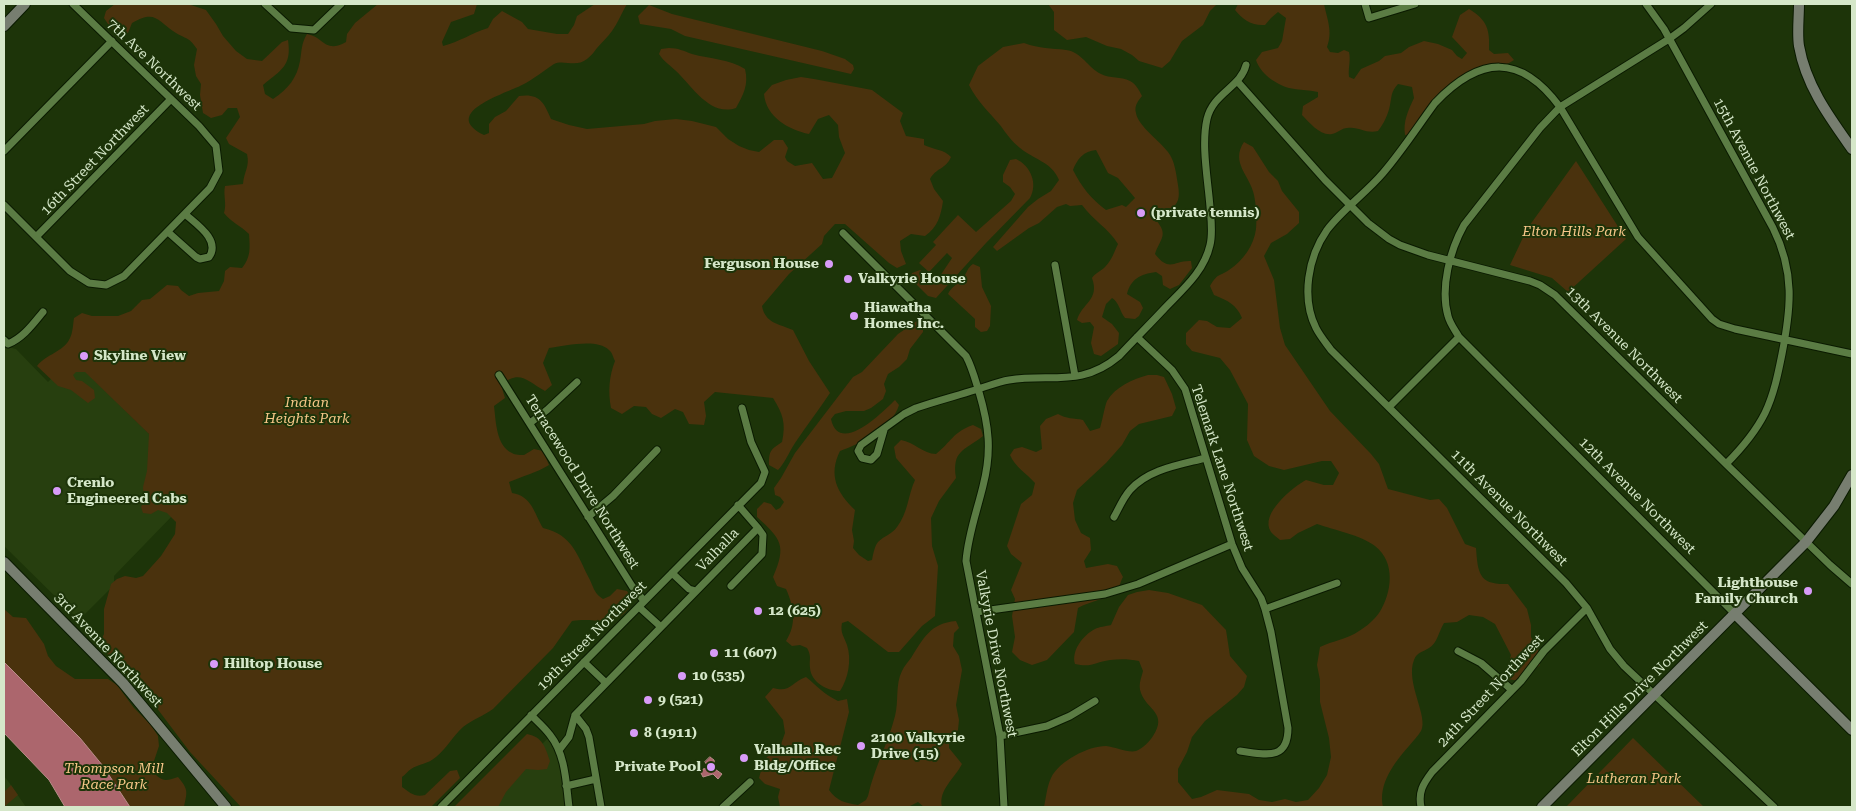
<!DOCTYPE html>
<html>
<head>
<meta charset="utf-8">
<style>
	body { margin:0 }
	#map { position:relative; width:1856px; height:811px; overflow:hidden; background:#1d3409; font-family:"Roboto Serif",serif }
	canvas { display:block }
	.frame { position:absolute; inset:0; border:5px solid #d5e7c9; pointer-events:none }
</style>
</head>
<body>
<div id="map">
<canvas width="1856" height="811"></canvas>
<div class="frame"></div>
</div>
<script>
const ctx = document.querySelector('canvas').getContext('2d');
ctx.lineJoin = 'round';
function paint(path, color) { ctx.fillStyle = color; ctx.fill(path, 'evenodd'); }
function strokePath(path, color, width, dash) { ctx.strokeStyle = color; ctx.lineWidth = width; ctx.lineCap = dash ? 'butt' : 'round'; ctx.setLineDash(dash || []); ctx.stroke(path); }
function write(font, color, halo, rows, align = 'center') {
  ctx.font = font + ' "Roboto Serif",serif'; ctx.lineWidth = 4; ctx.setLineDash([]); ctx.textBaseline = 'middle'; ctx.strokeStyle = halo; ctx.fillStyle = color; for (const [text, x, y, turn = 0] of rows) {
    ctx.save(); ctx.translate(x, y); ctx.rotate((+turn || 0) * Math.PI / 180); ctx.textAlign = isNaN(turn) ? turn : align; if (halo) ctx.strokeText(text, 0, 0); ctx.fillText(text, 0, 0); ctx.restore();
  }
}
paint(new Path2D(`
	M4,346L16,349L48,382L72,358L204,488L175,513L114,576V585L79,620L4,546Z
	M551,735L557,745L569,807H480Z
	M4,776L8,781L26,807H4Z`), '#273f0f');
paint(new Path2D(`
	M115,4H188L206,10L216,24L223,36L236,51L247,59L262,61L282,42L288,40C292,66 281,70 263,85L265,94L273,99C288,89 297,78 300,61C302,50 301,44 307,34C324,37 325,54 346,42L347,34L355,23L378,4H477L474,14L451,22L442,42L443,46C459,42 472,33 488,28L493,19L502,11L522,22L528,29L557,34H568L574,25L577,16L595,4H627C622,12 618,23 612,31C608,37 602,42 597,48C594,52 591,56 587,59C576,68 563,59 554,64C543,71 534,79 522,85C507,93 439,113 484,135L489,133V124L495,117L506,111L519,96C539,93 544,102 551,119L569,125L587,129L644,124L655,121L676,119L692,121L716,127L728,139L739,146L749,150L759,152L774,140H783L788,148L785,157L787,161L795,166L812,163L823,179L832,178L845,153L839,137L838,125L829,115L818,119L809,134C789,130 766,117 764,94L772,85L786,80L801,77L814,79L872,90L903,113L900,121L906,136L924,139V145C934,150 944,149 951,157C946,169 936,168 930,179L934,189L943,201C941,215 938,227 925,236L911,234L900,241L901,251L906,264L897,268L889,263L845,224H835L824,236L822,244L789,274L762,306C765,323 779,324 793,330L809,361L830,393C819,410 806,426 795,443C789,452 785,463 778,470L769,465C769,451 770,450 782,442C786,423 783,414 773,398L715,392L704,402L706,416L704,425L689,424L683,412L675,409L661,418L652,414L646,407L634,406L622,414L611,408C608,392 609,376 615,361C613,357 612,352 609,350C597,338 565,346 549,348L543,363L552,385L545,391C527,381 520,369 501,385L505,398L494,406C496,421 496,446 512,453C515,455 521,455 524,455L534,449L543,451L549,465C536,473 523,476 509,482L512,493C532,496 534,513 543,528C573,535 577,555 590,580C594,589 595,594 603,599L610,596L617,589L627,591L633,600C618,632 599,616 572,621L553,648L493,709C483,716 472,720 463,727C453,736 447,748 436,757C428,764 419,764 411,769C408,771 405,775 402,777V787C409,792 415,798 425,795L450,771L457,770L460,778L431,807H241L190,752L156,707L105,652L100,642L104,634V609L111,584L117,579L125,576L136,578L143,576L161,556L175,534L176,522L167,513L158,510L151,514L143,513L141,507L144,501L143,487L147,471L149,434L85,372H76L73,375L76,380L82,381L94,390L95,398L88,403L71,390L58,386L37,366C46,354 64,352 70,338C73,332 73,324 74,318L82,313L92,316H118L131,311L142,300L150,299L167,285L178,286L181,290L189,296L198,293L219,291L224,281L225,271L230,267L242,268C251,257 250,248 249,234C241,226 231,222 224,213C227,203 223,196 225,186L243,184C244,171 250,167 247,154L229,144L226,138L240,117L237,108H228L222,115L211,118L203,113L200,95L201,84L196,76L194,65L197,49C189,37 188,40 176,33C157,21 156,9 132,23L128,33L120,34L110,27L104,18L106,11Z
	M1048,4H1217L1210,11L1203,25L1182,41L1170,61L1162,68L1139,61L1132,55L1121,49L1107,46L1086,37L1067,40L1054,30V12Z
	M1238,4H1324C1327,19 1333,31 1327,47L1330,52L1338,53L1344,50L1349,52C1351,61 1348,67 1349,77L1354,79L1361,69L1379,61L1385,56L1401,53L1409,47L1424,41L1438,44L1452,50L1457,56L1462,59L1467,53L1452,37L1460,15L1469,9C1487,20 1490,29 1489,50L1494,54L1508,53L1514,60C1502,69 1478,68 1463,75C1455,78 1421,124 1413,134L1405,135C1403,121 1408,111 1414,98L1412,87L1398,84C1391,92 1392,95 1390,105C1388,115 1384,123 1378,131C1365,134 1359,126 1347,128C1342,128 1337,133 1332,134C1320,136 1310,123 1302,115L1303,106L1318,97V92C1309,90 1298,90 1289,88C1275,84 1260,73 1256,60L1262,52L1278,48L1282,41L1286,18L1278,12L1271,18L1265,25C1252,26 1243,20 1235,10Z
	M649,5L672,14L822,51L845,59L853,65L854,69L851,74L685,36L671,29L640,24L638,16Z
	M1024,43C1040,49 1051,48 1066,50C1082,52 1088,68 1101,74C1110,79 1121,76 1130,81C1136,84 1139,90 1142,96C1138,101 1134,106 1136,113C1138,126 1160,141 1168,152C1175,161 1176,173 1178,185C1180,198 1179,203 1169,211L1150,209L1158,218L1156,220C1169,235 1160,239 1155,254C1170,273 1174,260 1191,261L1192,268L1179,285L1170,289L1163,285L1162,276L1156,272C1140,274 1131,279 1127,294L1140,302L1143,308L1139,316L1135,319L1125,318C1120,312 1119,302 1112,298L1106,304L1102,317L1112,324L1119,333L1118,344L1101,356L1094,354L1091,343L1094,327L1090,322L1082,323L1077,320C1082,303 1100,300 1092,278C1095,273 1101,271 1105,267C1112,260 1114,252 1118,244C1108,228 1093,220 1082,205L1070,206L1066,204L1057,207L1039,223L1029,228L997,251L993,247L1028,207L1038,199L1051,191L1059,180C1052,162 1033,159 1020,148C1012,142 1006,133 1000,125C988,111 977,101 969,85L978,66L1003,47ZM1096,150L1108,173L1118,178L1135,198L1126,207L1122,205L1106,210C1091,199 1081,186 1073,170C1077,159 1084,151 1096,150Z
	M669,48C678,48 684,51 692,54C710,59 730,59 745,69C749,85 743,95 736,108C710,117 692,86 676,71C670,65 664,62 659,54L661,49Z
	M1244,142L1253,147L1269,172L1278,181L1282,191L1299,212V223L1287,234L1271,243L1264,256L1274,280L1280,328L1285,345L1330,411L1371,454L1379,464L1388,489L1430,500L1439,499L1447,508L1465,544L1476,548C1478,574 1479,585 1508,584L1527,609L1531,625V637L1539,652L1540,665L1521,681L1507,679L1506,672L1511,655L1495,624L1483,617L1469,615L1457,622L1444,623C1439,631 1437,644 1429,648C1423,652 1417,652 1414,660C1405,682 1429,717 1421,731C1418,736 1413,741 1409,746C1394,763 1378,784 1383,807H1044C1046,798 1047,786 1051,778C1059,761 1088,746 1106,746C1115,747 1128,753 1136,751C1142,749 1150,741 1153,736C1168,713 1147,710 1141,693C1138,685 1141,679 1143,671L1139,661C1129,659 1120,659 1110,660C1095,662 1092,668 1075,664C1071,651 1083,635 1095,629C1099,627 1106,626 1111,625L1119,607L1128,595L1137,592L1149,590L1168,593L1202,605L1226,630L1230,656L1247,676L1244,687L1237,695L1205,721L1192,737L1187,752L1178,769V782L1192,799L1201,797L1217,790L1249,794L1259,800L1272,802L1285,799L1296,802L1308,800L1319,788L1327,775L1331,757L1329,738L1320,702V680L1317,665L1320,647C1332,641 1348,639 1359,631C1366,627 1375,619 1379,613C1392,593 1396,562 1375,546C1361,535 1334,530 1317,524L1298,533L1290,539L1280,540C1277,537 1273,535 1271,532C1259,514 1293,487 1306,480L1324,485H1333L1339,473L1331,461H1322L1284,470L1269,466L1254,456L1247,440L1248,404L1230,370L1220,358L1192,351L1186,344V333L1199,320L1207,321L1217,327L1230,328L1242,318C1237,305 1227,300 1214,295L1210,286C1218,273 1218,277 1229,270C1243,261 1254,245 1256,229C1257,219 1256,204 1254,195C1250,175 1230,163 1244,142Z
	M1016,159C1031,166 1038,184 1030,198L986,243L936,298L928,296L910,278L912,273L920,270L935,280L940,276L952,258L947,253L929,272L919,263L936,245L933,242L958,215L976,232L1011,201L1015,194L1010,187L1003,182V175L1010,160Z
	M1576,161L1626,239L1568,292L1552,278L1510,265L1527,229Z
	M973,264L980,267L982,287L991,306L990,326L987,331L981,332L975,327V319L948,294C951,287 958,284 963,278C967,273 967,268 973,264Z
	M917,321L923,325V332L910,349L907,359L899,367L888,374L884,384L886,391L883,399L871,408L864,411H846L835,414L831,419C839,456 883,412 895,400L899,405C893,427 860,444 840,451C828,475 837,493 855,510L852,530L854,541L853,548L859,555L868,561L872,560C873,554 875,545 878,542C884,536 892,534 897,527C908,513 908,495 915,480L896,458L894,447L901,440C914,442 923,454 936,454C951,442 953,432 973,425L981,429L983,436C964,451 952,450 956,478L939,501L931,518L932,546L938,566L935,616L922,626L899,652H888L848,621L842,623C840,633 844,636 847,645C852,660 848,679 840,691C827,691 811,682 810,668C809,659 812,657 807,648L800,645L792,646L786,641C797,624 794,607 786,589L777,586L773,577C787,545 781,539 757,517V509L764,502L771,504L776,510L780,508L784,502L780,497L775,495L774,488L781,478L795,453L853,377L862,372L898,334Z
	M1148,375H1157L1164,377L1172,394L1176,408L1172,416L1139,424L1130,431L1122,445L1106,463L1077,490L1073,503L1075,520L1081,533L1090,538L1091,550L1084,561L1086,568L1108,564L1117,566L1123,577C1121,580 1120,586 1118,588C1110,599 1090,601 1078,608L1074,632L1047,660L1032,665L1020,660L1012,652L1015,637L1012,616L1015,599L1011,590L1022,563L1011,554L1007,546L1021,504L1032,495L1035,483C1026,473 1015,467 1010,455L1014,449L1022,447L1036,452L1042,449L1040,426L1046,419L1058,414C1066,419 1074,418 1083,420L1090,431L1100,428C1102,422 1105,405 1107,401C1115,387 1133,379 1148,375Z
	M4,609L13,617L26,618L44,644L48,656L56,666L75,679H108L117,685L134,708L151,725L158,736L159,746L151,770C162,781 163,782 178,777C189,790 187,792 184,807H99L4,695Z
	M956,621L959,628L954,633L953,646L959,656L962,670L956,705L959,720L958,730L949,740V748L962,764C955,778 938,790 942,807H924L918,802L908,807H780L778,797L780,789L765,784L759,778L764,760L781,744L785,733L783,720L765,697L773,688C791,693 791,682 806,677C817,686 825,695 838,701L847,699L849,712L829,790C837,801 845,803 858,805L866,800L868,796C874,768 888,744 895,716C899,701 895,685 902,671C904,666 908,662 911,658C923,639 930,623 956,621Z
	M527,734C543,737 545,747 550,761L547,769L538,770L526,769L506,792L498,807H454Z
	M1633,738L1704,807H1566Z
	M11,785L18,795L4,807V792Z`), '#4a320d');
const water = new Path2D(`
	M4,662L80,738L103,766L130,807H65L49,780L4,733Z
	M710,757L714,760L715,769L722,774L718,779L713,774L703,777L701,773L703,769L709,768L705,762Z`);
paint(water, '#ac666d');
strokePath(water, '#b88d89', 1);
const street = new Path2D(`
	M265,4L291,28L314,30L341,4
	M1365,4L1369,18L1415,4
	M1646,4L1664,29L1773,228C1795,272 1791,308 1782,354C1778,374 1774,394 1765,413C1755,433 1741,449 1726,464
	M1711,4L1684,28L1669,39L1560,107L1540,128L1464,225C1450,250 1440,288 1448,316C1450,324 1455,330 1459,337L1735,614
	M1237,81L1325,180L1368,223L1389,239L1400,245L1428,255L1530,281L1540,285L1555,295L1726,464L1830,565L1852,584
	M4,151L112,41
	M4,205L70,271L89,283L106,285L124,276L210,188L219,171L216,146L199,126L73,4
	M168,232L196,257L200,259L209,257C221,240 196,224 185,214
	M843,233L966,356C972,367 975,379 979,392C989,426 992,451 983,486C977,511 968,535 966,561L1000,736L1004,807
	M36,237L171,99
	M1055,265L1075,376
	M1137,337L1172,370L1185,389L1232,544L1242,568L1261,598L1265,609L1271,632L1288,728C1288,762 1264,754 1240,751
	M4,340L8,344C23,338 33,324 43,312
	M499,375L632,586L644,601
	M1390,406L1459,337
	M530,423L547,410L577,382
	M884,430L877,454L871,460L862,458L858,451L861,445L904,414L916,408C936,401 956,396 975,390C986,387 997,382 1009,380C1050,373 1081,388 1119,356C1134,340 1149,325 1164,309C1182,290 1204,272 1210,245C1213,233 1211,219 1210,207C1208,180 1201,145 1207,119C1213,93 1241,87 1246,65
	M588,517L613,496L657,450
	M1114,517C1119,508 1123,498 1130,490C1149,469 1179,465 1206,458
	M672,573L689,589L696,591
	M731,586L762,554L763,535L758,528L738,505
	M639,607L661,627
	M1265,609L1337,583
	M976,612L1105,594L1138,584L1232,544
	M1458,651L1481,663L1512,690
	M584,662L606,683
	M531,715C538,722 545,728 550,735C566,755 566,784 569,807
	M575,715L586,729L589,737L601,807
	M1000,736L1047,726L1070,716L1095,701
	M559,750L569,737L575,715L758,528
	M566,786L596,779
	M441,807L761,483L765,472L751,442L742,408
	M723,807L750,782
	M1421,807C1418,792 1423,784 1432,772L1521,681L1544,651L1587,608
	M1774,807L1624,666L1610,649L1587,608L1566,583L1331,350C1326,343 1320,336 1316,328C1301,298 1308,257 1327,230C1343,209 1366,193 1383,173C1402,151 1418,126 1435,103C1480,56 1520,53 1560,107L1638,237L1712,319L1719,324L1735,329L1852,354`);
const secondary = new Path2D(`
	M1799,4C1799,18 1797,33 1799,46C1806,86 1830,118 1852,149
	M4,26L25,4
	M4,562L123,683L226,807
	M1735,614L1852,730
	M1542,807L1806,542L1834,506L1852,475`);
strokePath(street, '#0a1a00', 9);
strokePath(secondary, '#0a1a00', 12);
strokePath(street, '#5b7c44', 7);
strokePath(secondary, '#777e70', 10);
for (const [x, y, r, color] of [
	[1141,213,5,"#d89bf8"],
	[829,264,5,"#d89bf8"],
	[848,279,5,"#d89bf8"],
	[854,316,5,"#d89bf8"],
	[84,356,5,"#d89bf8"],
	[57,491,5,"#d89bf8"],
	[1808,591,5,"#d89bf8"],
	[758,611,5,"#d89bf8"],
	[714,653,5,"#d89bf8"],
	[214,664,5,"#d89bf8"],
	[682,676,5,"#d89bf8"],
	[648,700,5,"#d89bf8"],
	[634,733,5,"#d89bf8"],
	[861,746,5,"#d89bf8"],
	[744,758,5,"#d89bf8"],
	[711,767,5,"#d89bf8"]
]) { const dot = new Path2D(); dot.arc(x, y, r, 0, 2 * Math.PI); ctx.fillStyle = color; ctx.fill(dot); strokePath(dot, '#1d3409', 2); }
write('14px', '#d5e7c9', '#1d3409', [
	["7th Ave Northwest",154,65,44],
	["16th Street Northwest",95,160,-46],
	["15th Avenue Northwest",1754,169,62],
	["13th Avenue Northwest",1624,345,45],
	["Telemark Lane Northwest",1222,468,72],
	["Terracewood Drive Northwest",582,482,58],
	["12th Avenue Northwest",1637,496,45],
	["11th Avenue Northwest",1509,508,45],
	["Valhalla",718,550,-46],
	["19th Street Northwest",592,636,-45],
	["3rd Avenue Northwest",108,650,47],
	["Valkyrie Drive Northwest",996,654,79],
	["Elton Hills Drive Northwest",1640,689,-45],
	["24th Street Northwest",1491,691,-47]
]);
write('bold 14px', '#d5e7c9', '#1d3409', [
	["(private tennis)",1151,213],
	["Ferguson House",819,264,"right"],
	["Valkyrie House",858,279],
	["Hiawatha",864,308],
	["Homes Inc.",864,324],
	["Skyline View",94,356],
	["Crenlo",67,483],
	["Engineered Cabs",67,499],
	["Lighthouse",1798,583,"right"],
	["Family Church",1798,599,"right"],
	["12 (625)",768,611],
	["11 (607)",724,653],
	["Hilltop House",224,664],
	["10 (535)",692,676],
	["9 (521)",658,700],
	["8 (1911)",644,733],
	["2100 Valkyrie",871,738],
	["Drive (15)",871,754],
	["Valhalla Rec",754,750],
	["Bldg/Office",754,766],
	["Private Pool",701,767,"right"]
], 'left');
write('italic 14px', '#f6c688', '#1d3409', [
	["Elton Hills Park",1574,232],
	["Indian",307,403],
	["Heights Park",307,419],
	["Thompson Mill",114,769],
	["Race Park",114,785],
	["Lutheran Park",1634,779]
]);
</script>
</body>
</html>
